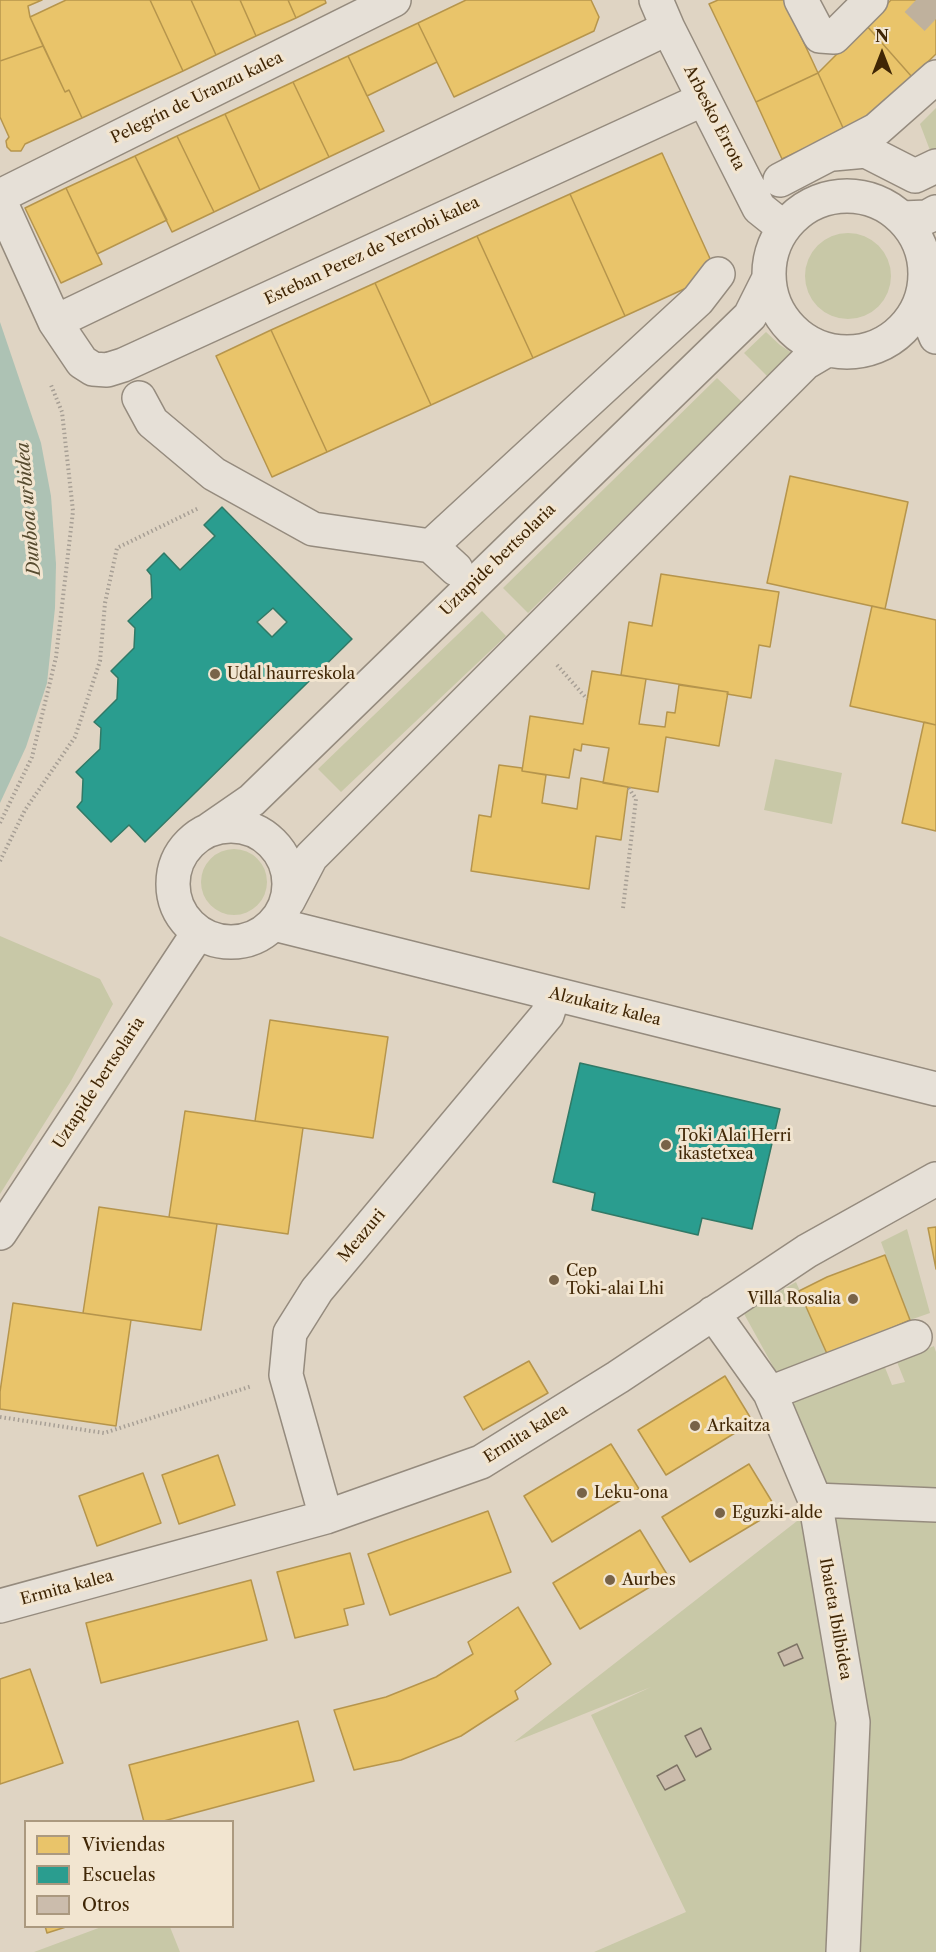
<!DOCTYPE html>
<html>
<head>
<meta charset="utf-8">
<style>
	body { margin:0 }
	#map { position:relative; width:936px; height:1952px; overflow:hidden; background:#dfd4c3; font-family:"Libre Caslon Text",serif }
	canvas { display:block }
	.legend { position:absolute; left:24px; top:1820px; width:210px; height:108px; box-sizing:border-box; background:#f2e5d0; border:2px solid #ab997f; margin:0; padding:8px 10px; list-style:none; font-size:18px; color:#402605 }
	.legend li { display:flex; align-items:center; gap:12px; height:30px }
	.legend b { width:30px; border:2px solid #ab997f }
	.north { position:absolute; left:852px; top:24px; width:60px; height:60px; -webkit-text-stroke:4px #f2e5d0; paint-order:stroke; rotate:0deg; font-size:16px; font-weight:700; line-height:24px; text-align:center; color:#402605 }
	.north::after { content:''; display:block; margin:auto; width:21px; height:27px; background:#402605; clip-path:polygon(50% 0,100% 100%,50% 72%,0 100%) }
</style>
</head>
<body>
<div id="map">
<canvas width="936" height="1952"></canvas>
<ul class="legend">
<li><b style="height:16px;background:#e9c46a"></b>Viviendas</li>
<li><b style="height:16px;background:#2a9d8f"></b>Escuelas</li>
<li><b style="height:16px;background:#cbbcac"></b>Otros</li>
</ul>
<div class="north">N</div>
</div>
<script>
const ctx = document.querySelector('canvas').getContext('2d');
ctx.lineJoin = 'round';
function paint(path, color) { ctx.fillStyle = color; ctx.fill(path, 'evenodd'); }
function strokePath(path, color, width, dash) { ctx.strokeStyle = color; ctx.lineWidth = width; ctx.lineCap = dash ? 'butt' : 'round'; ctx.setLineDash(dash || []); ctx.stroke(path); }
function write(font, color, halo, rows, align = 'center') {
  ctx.font = font + ' "Libre Caslon Text",serif'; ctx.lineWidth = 6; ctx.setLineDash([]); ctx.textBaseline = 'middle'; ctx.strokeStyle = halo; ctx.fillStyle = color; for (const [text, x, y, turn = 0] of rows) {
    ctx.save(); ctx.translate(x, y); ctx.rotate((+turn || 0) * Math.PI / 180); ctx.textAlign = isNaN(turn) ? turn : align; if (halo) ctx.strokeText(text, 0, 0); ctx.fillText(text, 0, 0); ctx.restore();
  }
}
paint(new Path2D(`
	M936,108V151L931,153L920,124Z
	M805 276a43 43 0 1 1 86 0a43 43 0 1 1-86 0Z
	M766,332L780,345L792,353L767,376L744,353Z
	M717,378L742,402L528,613L503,588Z
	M482,611L506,636L341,792L318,769Z
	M775,759L842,773L832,824L764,810Z
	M201 882a33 33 0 1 1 66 0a33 33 0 1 1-66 0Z
	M0,936L100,979L113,1004L71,1081L0,1194Z
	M907,1229L930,1313L910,1320L881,1242Z
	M796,1282L828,1356L780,1379L743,1312Z
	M934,1346L936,1352V1952H594L686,1912L591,1715L651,1687L514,1742L806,1514L787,1399L884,1365L892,1385L905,1382L897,1362Z
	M104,1926L170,1927L180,1952H34Z`), '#c8c8a7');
paint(new Path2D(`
	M0,322L41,443L51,496L56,564L55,608L47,683L26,747L0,803Z`), '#adc2b4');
const homes = new Path2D(`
	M0,0H42L28,6L30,17L43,46L0,61Z
	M66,0H150L183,71L82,118L69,90L65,92L30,17Z
	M150,0H191L216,55L183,71Z
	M191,0H240L256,36L216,55Z
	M240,0H288L296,18L256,36Z
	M288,0H325L326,3L296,18Z
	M466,0H591L599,17L594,31L454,97L418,23Z
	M718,0H784L818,73L756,102L709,4Z
	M891,0H936V54L912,77L866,25Z
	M418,23L437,62L367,96L348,56Z
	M866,25L912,77L872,116L844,130L818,73Z
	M43,46L65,92L69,90L82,118L25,144L21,151H11L7,147L6,141L9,137L0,117V61Z
	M348,56L384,131L329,157L293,82Z
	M818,73L844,130L782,159L756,102Z
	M293,82L329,157L260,190L225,114Z
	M225,114L260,190L214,212L177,136Z
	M177,136L214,212L172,232L135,156Z
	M662,153L717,274L625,316L570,194Z
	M135,156L167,220L97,254L66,188Z
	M66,188L102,264L61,283L25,208Z
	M570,194L625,316L533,358L477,236Z
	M477,236L533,358L431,405L375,283Z
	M375,283L431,405L327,452L271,330Z
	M271,330L327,452L272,477L216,356Z
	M790,476L908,502L885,609L767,583Z
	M661,574L779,592L770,647L759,645L751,698L727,694L728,692L621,675L629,622L652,626Z
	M872,606L936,620V725L850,706Z
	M592,671L646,679L639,724L665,727L667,712L675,713L679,685L728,692L719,746L666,737L658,792L603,783L609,748L582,744L581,751L574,749L569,778L522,771L530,716L583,724Z
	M924,722L936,725V831L902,823Z
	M499,765L522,768V771L546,775L542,803L577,809L581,778L628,787L621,840L596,836L589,889L471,871L479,815L491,817Z
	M270,1020L388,1037L373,1138L255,1121Z
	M185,1111L303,1128L288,1234L169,1217Z
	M99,1207L217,1224L201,1330L83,1313Z
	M936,1227V1269L928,1228Z
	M885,1255L910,1320L828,1356L799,1291L827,1277Z
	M13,1303L131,1320L116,1426L0,1409V1392Z
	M529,1361L548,1393L483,1430L464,1397Z
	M725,1376L753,1422L666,1475L638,1430Z
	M611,1444L639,1489L552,1542L524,1496Z
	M218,1455L235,1505L179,1524L162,1475Z
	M749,1464L777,1510L690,1562L662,1517Z
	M143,1473L161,1523L97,1546L79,1496Z
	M488,1511L511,1572L390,1615L368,1554Z
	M640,1530L668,1576L580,1629L553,1583Z
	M350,1553L364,1604L344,1609L348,1625L295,1638L277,1572Z
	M251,1580L267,1640L101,1683L86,1623Z
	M518,1607L551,1664L515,1691L518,1699L461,1736L401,1760L354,1770L334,1710L386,1697L436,1677L473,1654L468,1642Z
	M30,1669L63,1763L0,1784V1679Z
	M298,1721L314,1781L160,1822H144L129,1765Z
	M45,1926H69L47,1933Z`);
paint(homes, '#e9c46a');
strokePath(homes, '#b6954c', 1.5);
const schools = new Path2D(`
	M222,507L352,639L145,842L129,825L111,842L77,807L82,801L83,779L76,772L100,749L101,728L94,722L117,699L118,678L111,671L134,648L135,628L128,621L152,598L151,575L147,570L164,553L180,570L215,536L204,525ZM273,608L287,622L272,637L257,622Z
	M580,1063L780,1109L752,1229L702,1218L698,1235L592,1210L595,1193L553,1182Z`);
paint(schools, '#2a9d8f');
strokePath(schools, '#317966', 1.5);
const building = new Path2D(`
	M797,1644L803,1658L784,1666L778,1653Z
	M701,1728L711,1749L696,1757L685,1736Z
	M677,1765L685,1780L665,1790L657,1776Z`);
paint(building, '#cbbcac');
strokePath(building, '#7d7365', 1.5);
strokePath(new Path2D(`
	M916,0L936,19`), '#bfb19d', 33, [33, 16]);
const minor = new Path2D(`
	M656,0L668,28L759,208L784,228
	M801,0L820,36L834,37L871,0
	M833,154L866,151L915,176L936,166
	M780,180L876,130L936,77
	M0,196L394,0
	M769 274a78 78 0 1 1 156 0a78 78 0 1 1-156 0Z
	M0,201L55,322L82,362L93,369L107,370L123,365L704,99
	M902,218L927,217L936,212
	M921,301L936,337
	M55,322L668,28
	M139,398L152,422L214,474L313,529L431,546
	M456,569L431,546L698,300L718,274
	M173 884a58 58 0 1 1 116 0a58 58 0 1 1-116 0Z
	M210,829L252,800L750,316L769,278
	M288,901L311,857L805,363L827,350
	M274,924L936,1089
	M0,1233L198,933
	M713,1313L770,1393L815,1500L853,1722L843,1952
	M770,1393L915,1337
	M815,1500L936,1505
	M326,1517L286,1375L290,1333L317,1290L547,1015L554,994
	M0,1606L326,1517L481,1462L618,1377L807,1251L936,1179`);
strokePath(minor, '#958b7e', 36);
strokePath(new Path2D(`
	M557,665L587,699
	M0,823L32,757L56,657L73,511L62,412L51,385
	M0,861L25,810L75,737L100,661L105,603L117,548L199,508
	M623,908L636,799L628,787
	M0,1417L104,1433L252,1386`), '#a79f95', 4, [1.5, 3]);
strokePath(minor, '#e6e0d7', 33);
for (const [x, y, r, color] of [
	[215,674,6,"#786348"],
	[666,1145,6,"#786348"],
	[554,1280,6,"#786348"],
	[853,1299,6,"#786348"],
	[695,1426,6,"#786348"],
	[582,1493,6,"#786348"],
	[720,1513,6,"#786348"],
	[610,1580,6,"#786348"]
]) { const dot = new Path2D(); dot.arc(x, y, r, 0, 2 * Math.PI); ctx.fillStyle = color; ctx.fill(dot); strokePath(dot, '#f2e5d0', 2); }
write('16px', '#402605', '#f2e5d0', [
	["Pelegrín de Uranzu kalea",197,98,-26],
	["Arbesko Errota",714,118,63],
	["Esteban Perez de Yerrobi kalea",372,251,-25],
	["Uztapide bertsolaria",498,560,-44],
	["Alzukaitz kalea",605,1007,14],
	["Uztapide bertsolaria",99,1083,-57],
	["Meazuri",362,1236,-50],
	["Ermita kalea",526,1434,-32],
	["Ermita kalea",67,1588,-15],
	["Ibaieta Ibilbidea",835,1619,80]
]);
write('16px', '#402605', '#f2e5d0', [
	["Udal haurreskola",227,674],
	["Toki Alai Herri",678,1136],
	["ikastetxea",678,1154],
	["Cep",566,1271],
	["Toki-alai Lhi",566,1289],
	["Villa Rosalia",841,1299,"right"],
	["Arkaitza",707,1426],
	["Leku-ona",594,1493],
	["Eguzki-alde",732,1513],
	["Aurbes",622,1580]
], 'left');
write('italic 18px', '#564b2f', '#f2e5d0', [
	["Dunboa urbidea",29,509,-95]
]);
</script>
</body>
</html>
